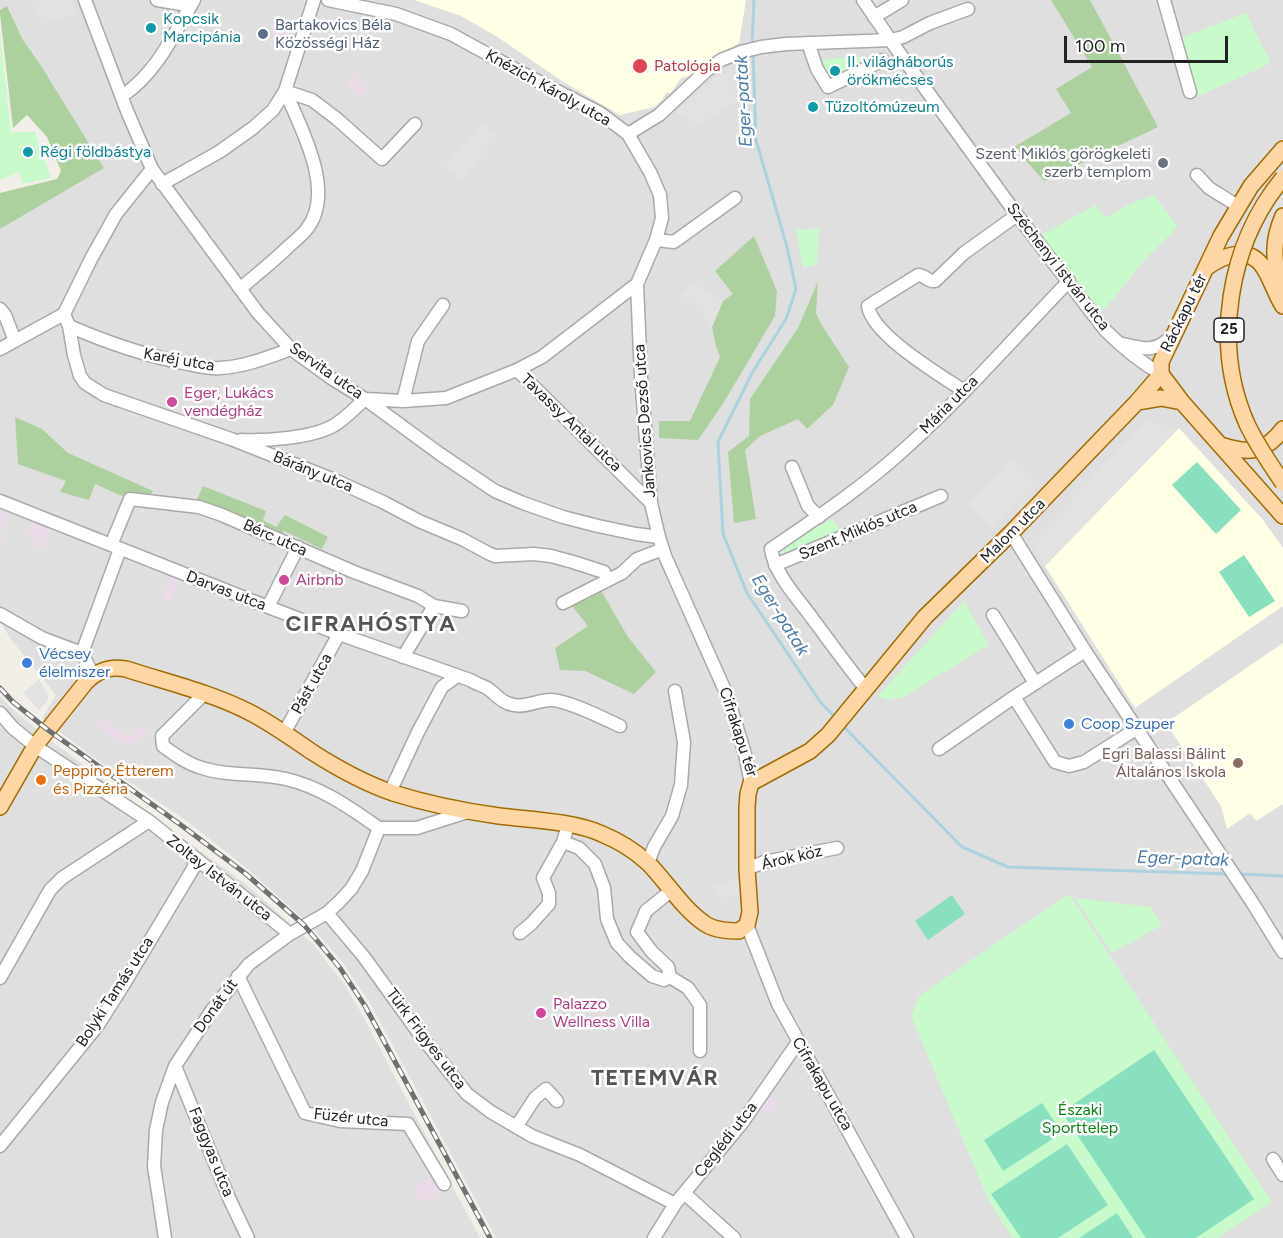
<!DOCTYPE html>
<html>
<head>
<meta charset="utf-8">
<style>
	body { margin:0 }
	#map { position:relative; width:1283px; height:1238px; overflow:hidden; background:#f2efe9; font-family:Figtree,sans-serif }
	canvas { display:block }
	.scale { position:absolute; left:1064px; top:36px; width:164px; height:27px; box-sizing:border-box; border:3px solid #222; border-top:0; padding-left:8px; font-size:18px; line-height:21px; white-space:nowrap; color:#222; -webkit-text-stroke:4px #fff; paint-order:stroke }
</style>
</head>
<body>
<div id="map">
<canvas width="1283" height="1238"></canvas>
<div class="scale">100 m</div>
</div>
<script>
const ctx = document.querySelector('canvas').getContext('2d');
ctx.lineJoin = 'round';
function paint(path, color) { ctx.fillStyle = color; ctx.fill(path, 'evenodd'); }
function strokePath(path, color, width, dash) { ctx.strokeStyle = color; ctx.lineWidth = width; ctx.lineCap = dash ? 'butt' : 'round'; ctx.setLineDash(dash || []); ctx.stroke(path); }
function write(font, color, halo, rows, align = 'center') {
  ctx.font = font + ' Figtree,sans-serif'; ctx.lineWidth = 5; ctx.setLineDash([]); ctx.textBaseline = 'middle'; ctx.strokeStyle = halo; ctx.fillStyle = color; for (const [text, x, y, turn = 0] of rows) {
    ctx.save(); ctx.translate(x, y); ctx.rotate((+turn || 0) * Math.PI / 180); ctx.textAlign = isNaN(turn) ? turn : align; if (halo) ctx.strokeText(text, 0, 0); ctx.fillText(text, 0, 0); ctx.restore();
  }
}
paint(new Path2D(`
	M0,0H1283V1238H496L370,1003L343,963L312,927L250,871L187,821L94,758L42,718L56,695L10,638L0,621V229L103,168L40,64L23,40L7,6L0,10Z
	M0,696L10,707L46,737L159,821L231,873L255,892L314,945L344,984L359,1009L480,1238H0Z`), '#e0dfdf');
paint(new Path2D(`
	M273,24L300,32L295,48L271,44Z
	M353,74L369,87L361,96L346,84Z
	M3,510L10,513L1,533L5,536L1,545L0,517Z
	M31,522L50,529L42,549L31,545L34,535L27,532Z
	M170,577L178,580L169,603L162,600Z
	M101,717L128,737L142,725L149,731L127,748L96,725Z
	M768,1096L778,1102L769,1115L760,1109Z
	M429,1177L440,1192L424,1204L413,1190Z`), '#ebdbe8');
paint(new Path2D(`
	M414,0H746L739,43L691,75L681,78L670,94L667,92L662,100L654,107L620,115L565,83L496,36L461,16Z
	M1179,428L1263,520L1283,548V606L1135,708L1045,566Z
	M1283,643V804L1256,821L1250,813L1227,829L1221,806L1166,723Z`), '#ffffe5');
paint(new Path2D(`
	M1051,0H1090L1158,127L1044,181L1014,147L1071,113L1056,89L1092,67Z
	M7,6L23,40L40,64L104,168L0,229V193L57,179L61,171L47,137L27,115L13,128L0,14V10Z
	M754,236L777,291L775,316L724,402L698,440L659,438V421H690L720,357L716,346L712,327L723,301L733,294L715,271Z
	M818,281L816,313L821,324L849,367L833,405L807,429L798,419L760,436L745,450L756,519L734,523L728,452L749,436L750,399L798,328Z
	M15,417L42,429L68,453L153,491L150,496H122L95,484L89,500L60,492L66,481L18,464Z
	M203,486L266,511L263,520L276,527L285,515L328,537L322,549L284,531L280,535L197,499Z
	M602,592L628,637L656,672L634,694L585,671L560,670L555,648L588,626L572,606Z`), '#add19e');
paint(new Path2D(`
	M1246,13L1271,63L1199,96L1187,66L1178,39Z
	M0,35L11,132H35L51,178L23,184L19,172L0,180Z
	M864,56L867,63L829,83L819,60Z
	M1154,195L1177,226C1167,240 1155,248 1144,261C1129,277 1118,297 1101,311L1040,236L1095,205L1106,218L1131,203Z
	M819,228L817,264L803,268L796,230Z
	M832,519L842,532L789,553L781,554L778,549L782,546Z
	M964,601L989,645L903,697L887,700L878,696Z
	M1069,894L1272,1202L1218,1238H1012L987,1197L911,1016L920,995Z
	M1075,898L1151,907L1162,925L1112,953Z`), '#c8facc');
paint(new Path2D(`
	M1197,462L1241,510L1216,534L1172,485Z
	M1244,555L1275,601L1249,617L1219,572Z
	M952,895L965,914L928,940L915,921Z
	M1154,1050L1254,1199L1196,1238H1146L1062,1112Z
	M1042,1103L1062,1133L1003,1171L984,1140Z
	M1067,1144L1108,1205L1058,1238H1021L991,1194Z
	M1117,1213L1133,1238H1079Z`), '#88e0be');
paint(new Path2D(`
	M31,0H72L77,12L43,25Z
	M731,69L737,102L698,125L676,112L716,77Z
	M482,123L498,136L461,181L444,166Z
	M694,283L723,301L712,327L697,308L681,295Z
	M1145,421L1179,428L1045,566L1031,543Z
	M1012,458L1036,481L991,528L967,504Z
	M39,679L48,694V700L39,710L23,693Z
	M738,879L741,894L717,899L714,884Z`), '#e2e2e2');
strokePath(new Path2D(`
	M752,47L754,0
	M753,54L756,140L787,247L796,289L786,319L752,373L718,442L723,534L747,593L821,703L836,718
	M842,725L962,847L1008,867L1230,874
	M1237,874L1283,876`), '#aad3df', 3);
const minor = new Path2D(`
	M85,0L127,111L152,169L258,313L291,349L331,378L365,399L440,454L495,491L523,503L563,517L598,526L636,534L659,537
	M157,0L181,4L192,0
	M328,0L396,14L451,34L522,73L600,113L628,134L650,172L660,195L662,218L656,240L637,284L542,357L517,370L446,398L403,401L366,399
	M863,0L898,51L1017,215L1105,330C1122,347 1140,362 1161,374
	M1164,0L1190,92
	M874,17L902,0
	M808,43L817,69L828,87L883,60
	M285,91L312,100L337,119L382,159L415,124
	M122,96C156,74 174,34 194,0
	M628,134L659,115L706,71L721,60L741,52L761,47L786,44L891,40L903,37L930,23L968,9
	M1197,175L1209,188L1238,206
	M162,184L219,152L253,128L273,110L285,91L314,0
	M656,240L674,242L735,198
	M637,284L641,377L651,503L659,537L665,556L727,695L745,754L751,783
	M241,288C257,274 274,261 289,246C295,241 301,236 306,230C337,193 301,128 285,91
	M0,309L5,315L15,341
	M64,314L69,326L74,355L80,376L85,383L104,395L231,439L332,479L383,502L419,521L462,539L488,553L495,556L534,554L551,556L573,562L604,572L607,579
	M69,326C108,343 146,356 188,364C198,366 210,369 220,368C244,367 269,357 291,349
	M1123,344C1144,349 1154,353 1171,337
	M0,349L64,314L91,259L116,214L152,169
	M517,370L651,503
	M964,391C940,375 872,335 868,306L918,275C925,275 928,282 935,281L964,253L1017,215
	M403,401L418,341L443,305
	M241,440C266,441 311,438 333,426C345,419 355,408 365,399
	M792,467L808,506L819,517
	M0,501L268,607L339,634L470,680C475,683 481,685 487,688C496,694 501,703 514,705C526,708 538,700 550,700C565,699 605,719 620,726
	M1011,533L1085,651L1252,902L1283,952
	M111,545L130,499L199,507L222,515L354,572L418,596L434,606L462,611
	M775,565L941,496
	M563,603L622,573L637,559L663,549
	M268,607L298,547
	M0,614L42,638L82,653L93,675
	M993,615L1035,683
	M1085,651L1014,697L1055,762L1069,766L1084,762L1136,729
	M82,653L120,549
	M403,657L434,606
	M866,689C847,666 830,642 812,618C797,597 775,575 771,549C815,519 860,489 899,454C960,400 1013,339 1069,281
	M204,694L162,736L163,746C174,754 186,763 199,767C227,777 257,772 286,779C321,787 350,808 379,828
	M0,713L13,728L35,746L149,821L290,934
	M284,733L339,634
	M939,749L1014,697
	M390,792L418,732L442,687L457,676
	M379,828H417L467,812
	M563,842L579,848L595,864L604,888L607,919L617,943L630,957L652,976L664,980L670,977L668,967L652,952L637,932L646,911L672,890
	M648,863L654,847L672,816L681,785L684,742L675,691
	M747,869L764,862L837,848
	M327,913L364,957L421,1036L467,1094L491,1112L532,1136L580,1155L675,1204
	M747,925L778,1004L907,1238
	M520,933L531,924L549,904V893L543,878L563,842L568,825
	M238,976L305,1113L340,1121L408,1124L444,1184
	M670,977L688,988L700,1005V1051
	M0,978L50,890L62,878L149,821
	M175,1066L229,1198L248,1238
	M516,1127L535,1098L546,1089L557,1101
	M0,1146L98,1025L124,984L194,867V858
	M1273,1159L1283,1175
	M684,1193L734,1238
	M165,1238L154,1166L156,1130L162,1102L175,1066L212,1010L249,964L290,934L327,913L339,902L351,889L362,871L379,828
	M654,1238L675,1204L742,1123L798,1042`);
const major = new Path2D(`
	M1283,149L1251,186L1221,236L1161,362V374L1182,402L1283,516
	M1206,268C1222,256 1246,246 1261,264C1270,275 1275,294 1283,306
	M1281,290C1274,262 1271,243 1283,216
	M1137,402L1161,398L1182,402
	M1221,445C1248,454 1265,453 1283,429
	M0,807L35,746L86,682C98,670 110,666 126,669C166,682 213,693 251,713C272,724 292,738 312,752C337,768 364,783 393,793C428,804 463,811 499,816C531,820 573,821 602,834C619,841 635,851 648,863C666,881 683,909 704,923C713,930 727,931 739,931L747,925L750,912L747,869V807L748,794L751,783L810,751L828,735L925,617L1011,533L1137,402L1161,374`);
strokePath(minor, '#a9a9a9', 15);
strokePath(major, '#a06b00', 18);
strokePath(minor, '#fff', 12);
strokePath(major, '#fcd6a4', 15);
const rail = new Path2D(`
	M0,688L13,702L48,730L181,825L246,874L304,925L340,968L365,1006L490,1238`);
strokePath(rail, '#707070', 5);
strokePath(rail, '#fff', 3, [9]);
const majorBridge = new Path2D(`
	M1283,178C1228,244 1212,345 1247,424C1257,445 1270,464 1283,483`);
strokePath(majorBridge, '#a06b00', 18, []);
strokePath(majorBridge, '#fcd6a4', 15);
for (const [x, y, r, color] of [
	[151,28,6,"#0f9aa8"],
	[263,34,6,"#5c6f8a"],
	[640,66,8,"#e0444e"],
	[835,71,6,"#0f9aa8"],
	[813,107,6,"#0f9aa8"],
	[28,152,6,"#0f9aa8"],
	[1163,163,6,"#6b7280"],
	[172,402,6,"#d1479c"],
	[284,580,6,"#d1479c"],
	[27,663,6,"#3f7fe0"],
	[1069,724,6,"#3f7fe0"],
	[1238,763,6,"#8d6e63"],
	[41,780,6,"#e8710a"],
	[541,1013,6,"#d1479c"]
]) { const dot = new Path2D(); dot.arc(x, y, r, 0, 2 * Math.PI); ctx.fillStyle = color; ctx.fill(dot); strokePath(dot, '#fff', 2); }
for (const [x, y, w] of [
	[1229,330,30]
]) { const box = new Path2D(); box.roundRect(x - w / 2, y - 12, w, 24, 4.5); ctx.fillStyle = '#fff'; ctx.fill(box); strokePath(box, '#222', 1.5); }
write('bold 15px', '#222', null, [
	["25",1229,330]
]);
write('16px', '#0d838f', '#fff', [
	["Kopcsik",163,19],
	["Marcipánia",163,37],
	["II. világháborús",847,62],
	["örökmécses",847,80],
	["Tűzoltómúzeum",825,107],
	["Régi földbástya",40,152]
], 'left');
write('16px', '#4e5e75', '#fff', [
	["Bartakovics Béla",275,25],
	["Közösségi Ház",275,43]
], 'left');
write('16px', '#be3a42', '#fff', [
	["Patológia",654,66]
], 'left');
write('16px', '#222', '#fff', [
	["Knézich Károly utca",548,88,29],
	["Széchenyi István utca",1058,267,52],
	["Ráckapu tér",1184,313,-64],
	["Karéj utca",179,360,10],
	["Servita utca",326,371,35],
	["Mária utca",949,405,-45],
	["Jankovics Dezső utca",645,421,-94],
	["Tavassy Antal utca",571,423,44],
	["Bárány utca",313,472,22],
	["Szent Miklós utca",858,531,-23],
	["Malom utca",1013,531,-45],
	["Bérc utca",275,538,24],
	["Darvas utca",226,591,21],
	["Pást utca",312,684,-61],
	["Cifrakapu tér",738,732,72],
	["Árok köz",792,858,-13],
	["Zoltay István utca",219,878,38],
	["Bolyki Tamás utca",115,992,-57],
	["Donát út",216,1006,-54],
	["Türk Frigyes utca",426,1039,53],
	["Cifrakapu utca",822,1084,60],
	["Füzér utca",351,1118,6],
	["Ceglédi utca",726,1140,-52],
	["Faggyas utca",211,1152,68]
]);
write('16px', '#5b616d', '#fff', [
	["Szent Miklós görögkeleti",1151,154],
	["szerb templom",1151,172]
], 'right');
write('16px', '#b23c85', '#fff', [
	["Eger, Lukács",184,393],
	["vendégház",184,411],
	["Airbnb",296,580],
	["Palazzo",553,1004],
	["Wellness Villa",553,1022]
], 'left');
write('16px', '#366cbe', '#fff', [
	["Vécsey",39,654],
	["élelmiszer",39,672],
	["Coop Szuper",1081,724]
], 'left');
write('16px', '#785e54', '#fff', [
	["Egri Balassi Bálint",1226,754],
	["Általános Iskola",1226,772]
], 'right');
write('16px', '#c56008', '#fff', [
	["Peppino Étterem",53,771],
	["és Pizzéria",53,789]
], 'left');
write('16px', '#0c8416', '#fff', [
	["Északi",1080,1110],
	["Sporttelep",1080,1128]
]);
write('italic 18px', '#4a7aab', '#fff', [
	["Eger-patak",744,101,-93],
	["Eger-patak",780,615,58],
	["Eger-patak",1183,859,2]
]);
ctx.letterSpacing = '1.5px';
write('bold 22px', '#555', '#fff', [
	["CIFRAHÓSTYA",371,625],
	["TETEMVÁR",655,1079]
]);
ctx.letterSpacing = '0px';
</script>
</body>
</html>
